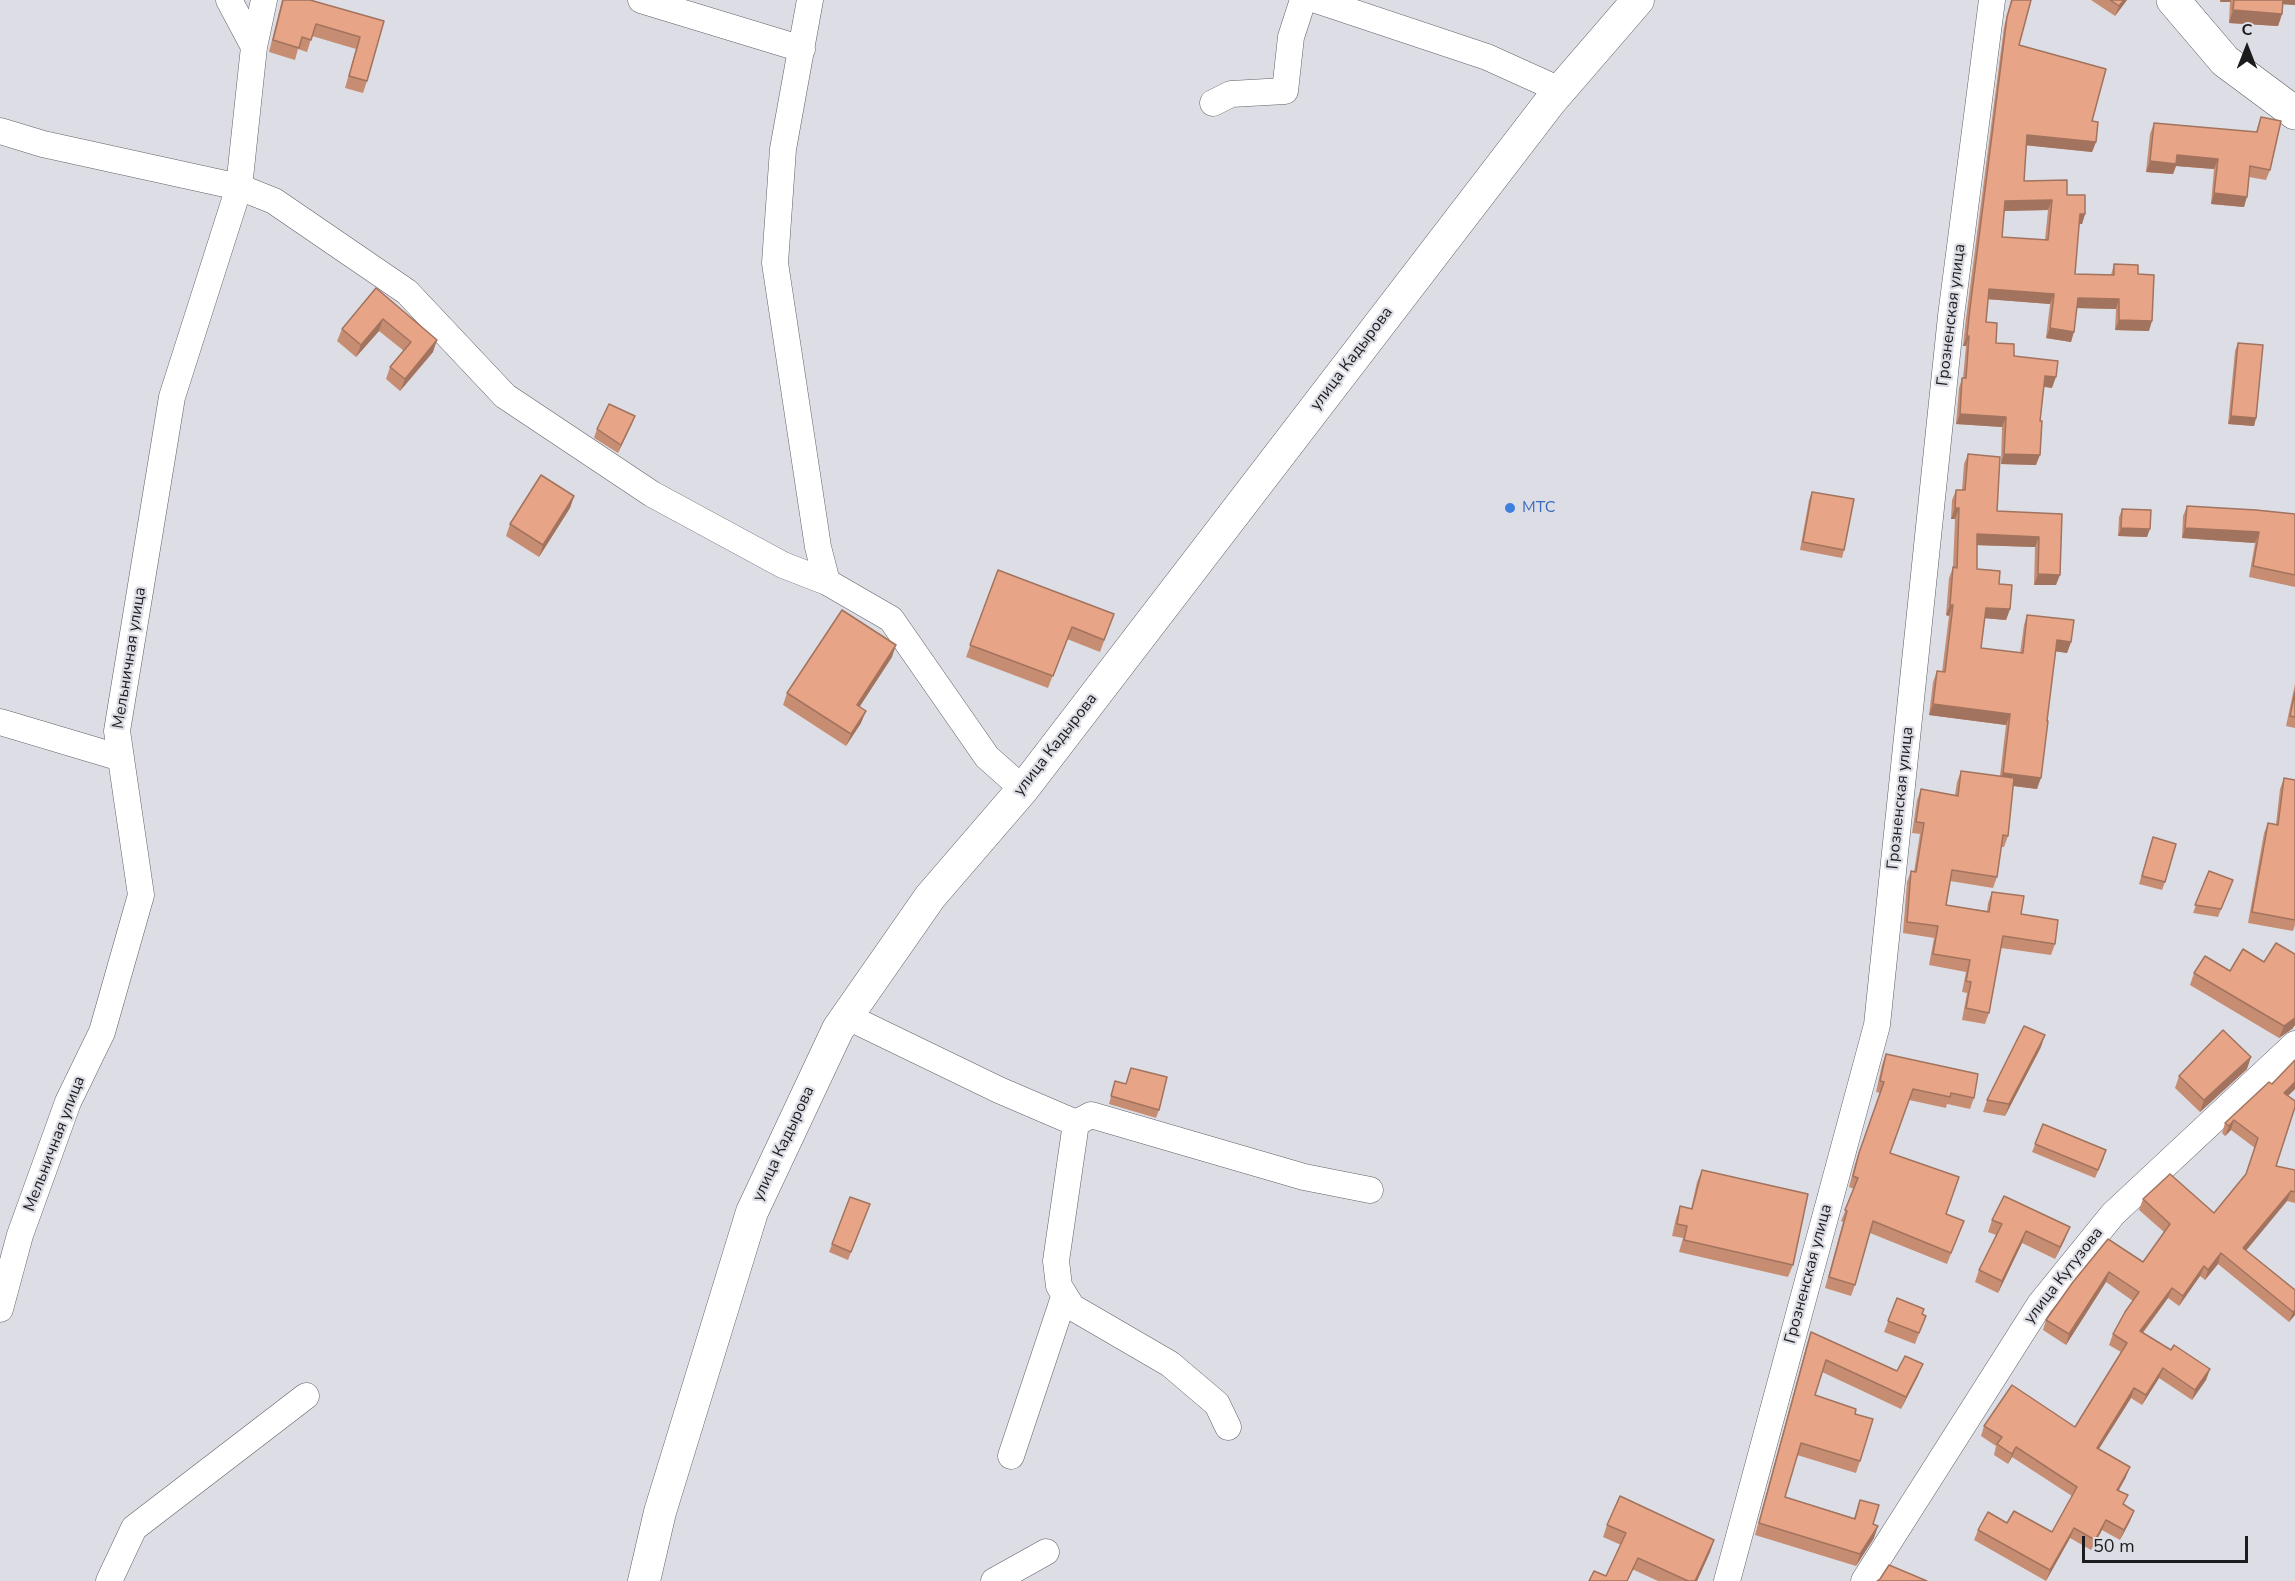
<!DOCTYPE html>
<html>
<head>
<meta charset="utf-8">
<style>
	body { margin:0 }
	#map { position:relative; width:2295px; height:1581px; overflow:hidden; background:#dddee5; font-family:"Nunito Sans",sans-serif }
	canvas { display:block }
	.north { position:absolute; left:2217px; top:18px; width:60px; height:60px; -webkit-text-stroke:4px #dddee5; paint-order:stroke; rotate:0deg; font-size:16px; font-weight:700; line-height:24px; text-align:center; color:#1c1c1e }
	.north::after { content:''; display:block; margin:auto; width:21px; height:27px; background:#1c1c1e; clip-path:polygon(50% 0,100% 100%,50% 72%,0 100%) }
	.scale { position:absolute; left:2082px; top:1536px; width:166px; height:27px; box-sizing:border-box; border:3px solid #1c1c1e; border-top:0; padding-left:8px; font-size:18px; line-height:21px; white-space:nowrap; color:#1c1c1e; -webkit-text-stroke:4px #dddee5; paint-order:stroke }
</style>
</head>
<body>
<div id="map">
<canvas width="2295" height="1581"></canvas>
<div class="north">С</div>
<div class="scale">50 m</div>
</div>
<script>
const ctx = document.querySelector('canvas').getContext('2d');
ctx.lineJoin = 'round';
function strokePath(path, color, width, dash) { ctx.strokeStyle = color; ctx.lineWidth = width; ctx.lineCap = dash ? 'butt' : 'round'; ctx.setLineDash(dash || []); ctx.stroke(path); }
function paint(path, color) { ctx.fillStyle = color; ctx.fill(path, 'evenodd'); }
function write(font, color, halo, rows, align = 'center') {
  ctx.font = font + ' "Nunito Sans",sans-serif'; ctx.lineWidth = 4.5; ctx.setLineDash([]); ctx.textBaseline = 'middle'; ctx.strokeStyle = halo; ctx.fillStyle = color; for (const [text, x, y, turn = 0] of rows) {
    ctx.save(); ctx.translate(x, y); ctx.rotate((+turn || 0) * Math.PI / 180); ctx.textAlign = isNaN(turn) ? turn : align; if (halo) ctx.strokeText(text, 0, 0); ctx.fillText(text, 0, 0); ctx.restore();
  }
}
const minor = new Path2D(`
	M641,0L802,49
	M810,0L783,149L775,263L818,547L827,582L891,619L987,757L1023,789
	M1316,0L1487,57L1560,90
	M254,47L264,0
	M1213,103L1231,94L1285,91L1291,37L1303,0
	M0,131L43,144L239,187L274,201L407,292L505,396L652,494L783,565L827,582
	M0,722L121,758
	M846,1016L999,1090L1076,1123
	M1076,1123L1056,1261L1059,1286L1072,1307L1170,1364L1217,1404L1228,1427
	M1076,1123L1091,1115L1304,1177L1370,1190
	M0,1309L20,1235L68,1102L102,1032L141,895L117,731L172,397L239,187L254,47L229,0
	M1011,1456L1064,1297
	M109,1581L134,1528L306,1396
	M994,1581L1046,1552
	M1727,1581L1877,1025L1951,316L1992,0
	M1864,1581L2040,1304L2113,1214L2295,1044`);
const tertiary = new Path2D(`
	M644,1581L660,1512L752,1212L838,1029L930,897L1023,789L1550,102L1638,0`);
const secondary = new Path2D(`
	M2173,0L2225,61L2295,113`);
strokePath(minor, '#5f6065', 27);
strokePath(tertiary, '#5f6065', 33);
strokePath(secondary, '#5f6065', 34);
strokePath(minor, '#fff', 26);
strokePath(tertiary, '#fff', 32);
strokePath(secondary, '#fff', 33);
paint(new Path2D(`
	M282,0H310L384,21L367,81L363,93L345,88L356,49L312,36L307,52L298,49L295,60L269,52Z
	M2011,0H2031L2019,45L2092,121L2096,142L2092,152L2026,145L2024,181L2067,195L2085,214L2082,224H2079L2075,274L2111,275L2114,264L2138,274L2149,331L2115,330L2116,309L2077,308L2071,342L2046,338L2050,304L1988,299L1986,322L1996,343L2014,356L2052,388L2044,387L2040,421L2036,465L2001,464L2002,427L1956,424L1959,388L1962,378H1963L1966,346H1963L1966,318L2004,27ZM2048,210L2045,240L2002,237L2004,211Z
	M2091,0H2127L2115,16Z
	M2220,0H2295V5L2283,4L2282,14L2278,26L2229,23L2230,2H2220Z
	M2261,117L2270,170L2266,180L2249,177L2244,207L2211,204L2214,169L2176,166L2173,174L2146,172L2150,134L2154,123L2256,132Z
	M376,288L433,352L400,391L386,379L390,367L404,351L379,331L356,357L337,341L342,329Z
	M2238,343L2256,418L2254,426L2228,424L2235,351Z
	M635,416L618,453L594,438L597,429Z
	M1968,454L1997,511L2062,514L2056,585H2034L2035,547L1977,545V569L1999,584L2010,609L2006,620L1985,618L1981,648L2020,653L2024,625L2027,615L2071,642L2067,653L2055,651L2037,789L2013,786L2008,836L2004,847H2001L1997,877L1993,888L1950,881L1946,905L1987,911L1988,903L1992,892L2021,914L2055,944L2051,955L2001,948L1989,1013L1985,1024L1962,1020L1967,993L1962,992L1966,972L1929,965L1934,938L1903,933L1907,882L1911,871L1914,872L1920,834L1912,833L1917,800L1921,789L1955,795L1957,782L1961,771L2000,776L2006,725L1929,715L1933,682L1937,671L1942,672L1949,616L1946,615L1949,578L1953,567L1955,519H1951L1952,500L1956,490H1962L1964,464Z
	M1812,492L1844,550L1842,558L1800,550L1809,500Z
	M574,496L570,508L539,557L506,536L510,524Z
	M2187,506L2295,514V587L2249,577L2255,543L2182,538L2183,516Z
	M2122,509L2147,537L2118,536L2119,517Z
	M998,570L1114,614L1100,652L1067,639L1048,688L966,657Z
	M892,657L859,707L861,723L846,746L783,705L787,693Z
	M2295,684V728L2286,726Z
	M2284,778L2295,780V925L2293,931L2248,923L2264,833L2268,823L2276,824L2280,789Z
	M2153,837L2165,882L2162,890L2139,884Z
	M2209,871L2233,880L2218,917L2193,913Z
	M2295,954V1025L2292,1029L2279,1038L2190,985L2194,973L2230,971Z
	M2041,1047L2005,1116L1983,1112L1987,1100Z
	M1886,1054L1974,1098L1970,1109L1947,1104L1946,1108L1909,1100L1890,1153L1946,1214L1964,1221L1947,1264L1870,1233L1855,1285L1851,1296L1825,1288L1843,1222L1841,1221L1854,1189L1849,1187L1855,1164L1880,1093L1876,1092L1882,1065Z
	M1131,1068L1159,1110L1156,1118L1109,1104L1115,1081L1126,1084Z
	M2247,1069L2200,1112L2175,1088L2179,1076Z
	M2272,1084L2295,1089L2288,1096L2276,1166L2295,1170V1203L2287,1201L2246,1250L2295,1290V1315L2289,1322L2218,1264L2205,1280L2200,1276L2179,1306L2168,1298L2143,1333L2171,1350L2210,1369L2206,1380L2192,1400L2159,1378L2142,1405L2131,1398L2099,1449L2126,1477L2119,1490L2124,1505L2134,1511L2130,1521L2120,1540L2102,1530L2091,1550L2070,1538L2046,1581L1974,1540L1978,1530L2007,1523L2052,1532L2072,1496L2012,1457L2008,1464L1994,1455L1996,1446L1981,1436L1984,1426L2075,1427L2121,1352L2109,1345L2113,1334L2133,1301L2106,1282L2066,1345L2043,1330L2046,1320L2073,1282L2143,1262L2164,1232L2139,1210L2143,1199L2214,1213L2246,1175L2255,1148L2231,1130L2225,1136L2222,1133L2225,1123Z
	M2043,1124L2104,1158L2095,1178L2032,1152Z
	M1702,1170L1793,1265L1788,1277L1679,1252L1683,1238L1672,1236L1676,1218L1680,1206L1691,1209L1697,1182Z
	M850,1197L870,1204L848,1260L829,1252Z
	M1992,1220L2065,1239L2055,1259L2022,1243L1998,1293L1975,1282L1979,1270L1996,1235L1988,1232Z
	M1897,1298L1926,1316L1915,1344L1884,1332Z
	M1811,1332L1897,1371L1918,1376L1901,1409L1822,1372L1815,1395L1855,1414L1860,1461L1856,1473L1797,1455L1785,1497L1854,1518L1860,1500L1873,1524L1874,1538L1856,1566L1755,1535L1807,1344Z
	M1607,1525L1714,1540L1710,1552L1697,1581H1658L1634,1570L1606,1576L1621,1545L1603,1537Z`), '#c78d73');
paint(new Path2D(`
	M2124,0H2127L2115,16L2119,6Z
	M2221,0H2231L2230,2H2220Z
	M2280,0H2295V5L2279,4Z
	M2233,10L2282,14L2278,26L2229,23Z
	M2027,135L2096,142L2092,152L2023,145Z
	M2177,155L2218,159L2214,169L2176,166L2173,174L2146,172L2150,161Z
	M2214,193L2247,197L2244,207L2211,204Z
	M2052,200L2048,210L2001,211L2005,201Z
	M2080,214H2085L2082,224H2077Z
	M1989,289L2054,294L2050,304L1985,299Z
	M2078,298L2119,299L2116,309L2075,308Z
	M383,319L379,331L356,357L361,345Z
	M2119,320L2152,321L2149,331L2115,330Z
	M2050,328L2074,332L2071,342L2046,338Z
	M1967,336H1969L1966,346H1963Z
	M437,340L433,352L400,391L405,379Z
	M2045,376L2056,377L2052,388L2042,386Z
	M1960,414L2006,417L2002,427L1956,424Z
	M635,416L632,424L618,453L621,445Z
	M2231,416L2256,418L2254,426L2228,424Z
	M2004,454L2040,455L2036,465L2001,464Z
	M574,496L570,508L539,557L543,545Z
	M1955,508H1959L1955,519H1951Z
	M2121,528L2150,529L2147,537L2118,536Z
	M2185,528L2259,532L2255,543L2182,538Z
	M1977,534L2039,537L2035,547L1973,545Z
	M2038,574L2060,575L2056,585H2034Z
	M1950,605H1953L1949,616L1946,615Z
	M1986,608L2010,609L2006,620L1982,618Z
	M2057,640L2071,642L2067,653L2053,651Z
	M896,645L892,657L853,717L857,705Z
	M1933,704L2010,714L2006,725L1929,715Z
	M866,711L861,723L846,746L851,734Z
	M2003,773L2041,778L2037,789L1999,784Z
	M2295,1018V1025L2292,1029L2279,1038L2284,1026Z
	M2045,1035L2041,1047L2005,1116L2009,1104Z
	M2251,1057L2247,1069L2200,1112L2204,1100Z
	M2295,1082V1089L2280,1103L2284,1093Z
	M2234,1120L2231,1130L2225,1136L2229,1126Z
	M2291,1191L2287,1201L2240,1258L2243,1248Z
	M2070,1227L2065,1239L2055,1259L2060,1247Z
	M2026,1231L2022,1243L1998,1293L2002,1281Z
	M2221,1253L2218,1264L2205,1280L2208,1270Z
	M2204,1266L2200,1276L2179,1306L2183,1296Z
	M2109,1272L2106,1282L2066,1345L2069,1334Z
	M2172,1288L2168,1298L2136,1341L2140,1331Z
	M2295,1310V1315L2289,1322L2293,1312Z
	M1923,1364L1918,1376L1901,1409L1906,1397Z
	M2163,1368L2159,1378L2142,1405L2146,1395Z
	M2210,1369L2206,1380L2192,1400L2195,1390Z
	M2134,1388L2131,1398L2093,1458L2097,1448Z
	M2016,1447L2012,1457L2008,1464L2012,1454Z
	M2130,1467L2126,1477L2113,1500L2117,1490Z
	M2134,1511L2130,1521L2120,1540L2124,1530Z
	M2106,1520L2102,1530L2091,1550L2095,1540Z
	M1878,1526L1874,1538L1856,1566L1860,1554Z
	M2074,1528L2070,1538L2046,1581L2050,1570Z
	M1714,1540L1710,1552L1697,1581H1695Z`), '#a2735e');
const building = new Path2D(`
	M283,0H310L384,21L367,81L349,76L360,37L316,24L311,40L302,37L299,48L273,40Z
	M2012,0H2031L2019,45L2106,69L2092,121L2098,122L2096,142L2027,135L2024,181L2067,180V195H2085V214H2080L2075,274L2114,275V264L2138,265V274L2154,275L2152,321L2119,320V299L2078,298L2074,332L2050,328L2054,294L1989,289L1986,322L1997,323L1996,343L2014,344V356L2058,361L2056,377L2045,376L2040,421H2042L2040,455L2004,454L2006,417L1960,414L1962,378H1966L1969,336H1967L1970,308L2007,17ZM2052,200L2048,240L2002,237L2005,201Z
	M2110,0H2124L2119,6Z
	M2234,0H2283L2282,14L2233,10Z
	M2261,117L2281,121L2270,170L2250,166L2247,197L2214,193L2218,159L2177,155L2176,164L2150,161L2154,123L2257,132Z
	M376,288L437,340L405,379L390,367L411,342L383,319L361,345L342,329Z
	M2238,343L2263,345L2256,418L2231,416Z
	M609,404L635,416L621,445L597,429Z
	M1968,454L2000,457L1997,511L2062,514L2060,575L2038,574L2039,537L1977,534V569L2000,571L1999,584L2012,585L2010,609L1986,608L1981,648L2023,653L2027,615L2074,620L2071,642L2057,640L2047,721H2048L2041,778L2003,773L2010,714L1933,704L1937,671L1945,672L1953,605H1950L1953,567L1957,568L1959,508H1955L1956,490H1965Z
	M541,475L574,496L543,545L510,524Z
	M1812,492L1854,499L1844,550L1803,542Z
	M2187,506L2256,510L2295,514V575L2253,566L2259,532L2185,528Z
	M2122,509L2151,510L2150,529L2121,528Z
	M998,570L1114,614L1104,640L1072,627L1053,676L970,645Z
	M842,610L896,645L857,705L866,711L851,734L787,693Z
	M2295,692V717L2290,716Z
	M1961,771L2014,778L2008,836L2003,835L1997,877L1952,870L1946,905L1989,912L1992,892L2024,896L2021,914L2058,920L2055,944L2003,936L1989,1013L1966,1008L1971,982L1966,981L1970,960L1933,954L1938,926L1907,922L1911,871L1916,872L1924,823L1916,822L1921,789L1958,796Z
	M2284,778L2295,780V920L2252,912L2268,823L2278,825Z
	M2153,837L2176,844L2165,882L2142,876Z
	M2209,871L2233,880L2221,909L2195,905Z
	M2276,943L2295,954V1018L2284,1026L2194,973L2205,956L2230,971L2243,949L2264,962Z
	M2024,1026L2045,1035L2009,1104L1987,1100Z
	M2223,1030L2251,1057L2204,1100L2179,1076Z
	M1886,1054L1978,1074L1974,1098L1951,1093L1950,1097L1913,1089L1890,1153L1959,1177L1946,1214L1964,1221L1951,1253L1873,1221L1855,1285L1829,1277L1847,1211L1845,1210L1858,1178L1853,1176L1859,1153L1884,1082L1880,1081Z
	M2295,1060V1082L2284,1093L2295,1101V1107L2276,1166L2295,1170V1192L2291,1191L2243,1248L2295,1290V1310L2293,1312L2221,1253L2208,1270L2204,1266L2183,1296L2172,1288L2140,1331L2171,1350L2174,1345L2210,1369L2195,1390L2163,1368L2146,1395L2134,1388L2097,1448L2130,1467L2117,1490L2128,1495L2123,1504L2134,1511L2124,1530L2106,1520L2095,1540L2074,1528L2050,1570L1978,1530L1988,1512L2007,1523L2014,1511L2052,1532L2077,1487L2016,1447L2012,1454L1997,1444L2002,1437L1984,1426L2012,1385L2075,1427L2127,1343L2113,1334L2125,1312L2139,1292L2109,1272L2069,1334L2046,1320L2073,1282L2108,1239L2143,1262L2170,1224L2143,1199L2170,1174L2214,1213L2246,1174L2258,1138L2234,1120L2229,1126L2225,1123L2269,1082L2272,1084Z
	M1131,1068L1167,1077L1159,1110L1111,1096L1115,1081L1126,1084Z
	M2043,1124L2106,1150L2098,1170L2035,1144Z
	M1702,1170L1808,1194L1793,1265L1684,1240L1687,1226L1677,1224L1680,1206L1692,1209Z
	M2004,1196L2070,1227L2060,1247L2026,1231L2002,1281L1979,1270L2002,1224L1992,1220Z
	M850,1197L870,1204L851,1252L832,1244Z
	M1897,1298L1924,1309L1922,1314L1926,1316L1919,1333L1888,1321Z
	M1811,1332L1897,1371L1905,1356L1923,1364L1906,1397L1826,1360L1815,1395L1856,1409L1855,1414L1873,1419L1860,1461L1801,1443L1785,1497L1855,1519L1860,1500L1879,1505L1873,1524L1878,1526L1860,1554L1759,1523Z
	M1620,1496L1714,1540L1695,1581H1688L1638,1558L1627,1581H1589L1594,1571L1606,1576L1626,1533L1607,1525Z
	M1889,1565L1927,1581H1877L1880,1579Z`);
paint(building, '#e7a486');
strokePath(building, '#a2735e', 1.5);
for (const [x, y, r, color] of [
	[1510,508,6,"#3f7fe0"]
]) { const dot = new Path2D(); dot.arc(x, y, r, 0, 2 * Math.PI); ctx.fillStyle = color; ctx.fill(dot); strokePath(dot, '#dddee5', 2); }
write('16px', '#1c1c1e', '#dddee5', [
	["Грозненская улица",1952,315,-83],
	["улица Кадырова",1352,359,-53],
	["Мельничная улица",130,658,-81],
	["улица Кадырова",1056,745,-52],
	["Грозненская улица",1901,798,-84],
	["Мельничная улица",55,1144,-69],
	["улица Кадырова",784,1144,-65],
	["Грозненская улица",1809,1274,-75],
	["улица Кутузова",2064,1276,-52]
]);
write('16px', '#366cbe', '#dddee5', [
	["МТС",1522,508]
], 'left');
</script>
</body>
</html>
